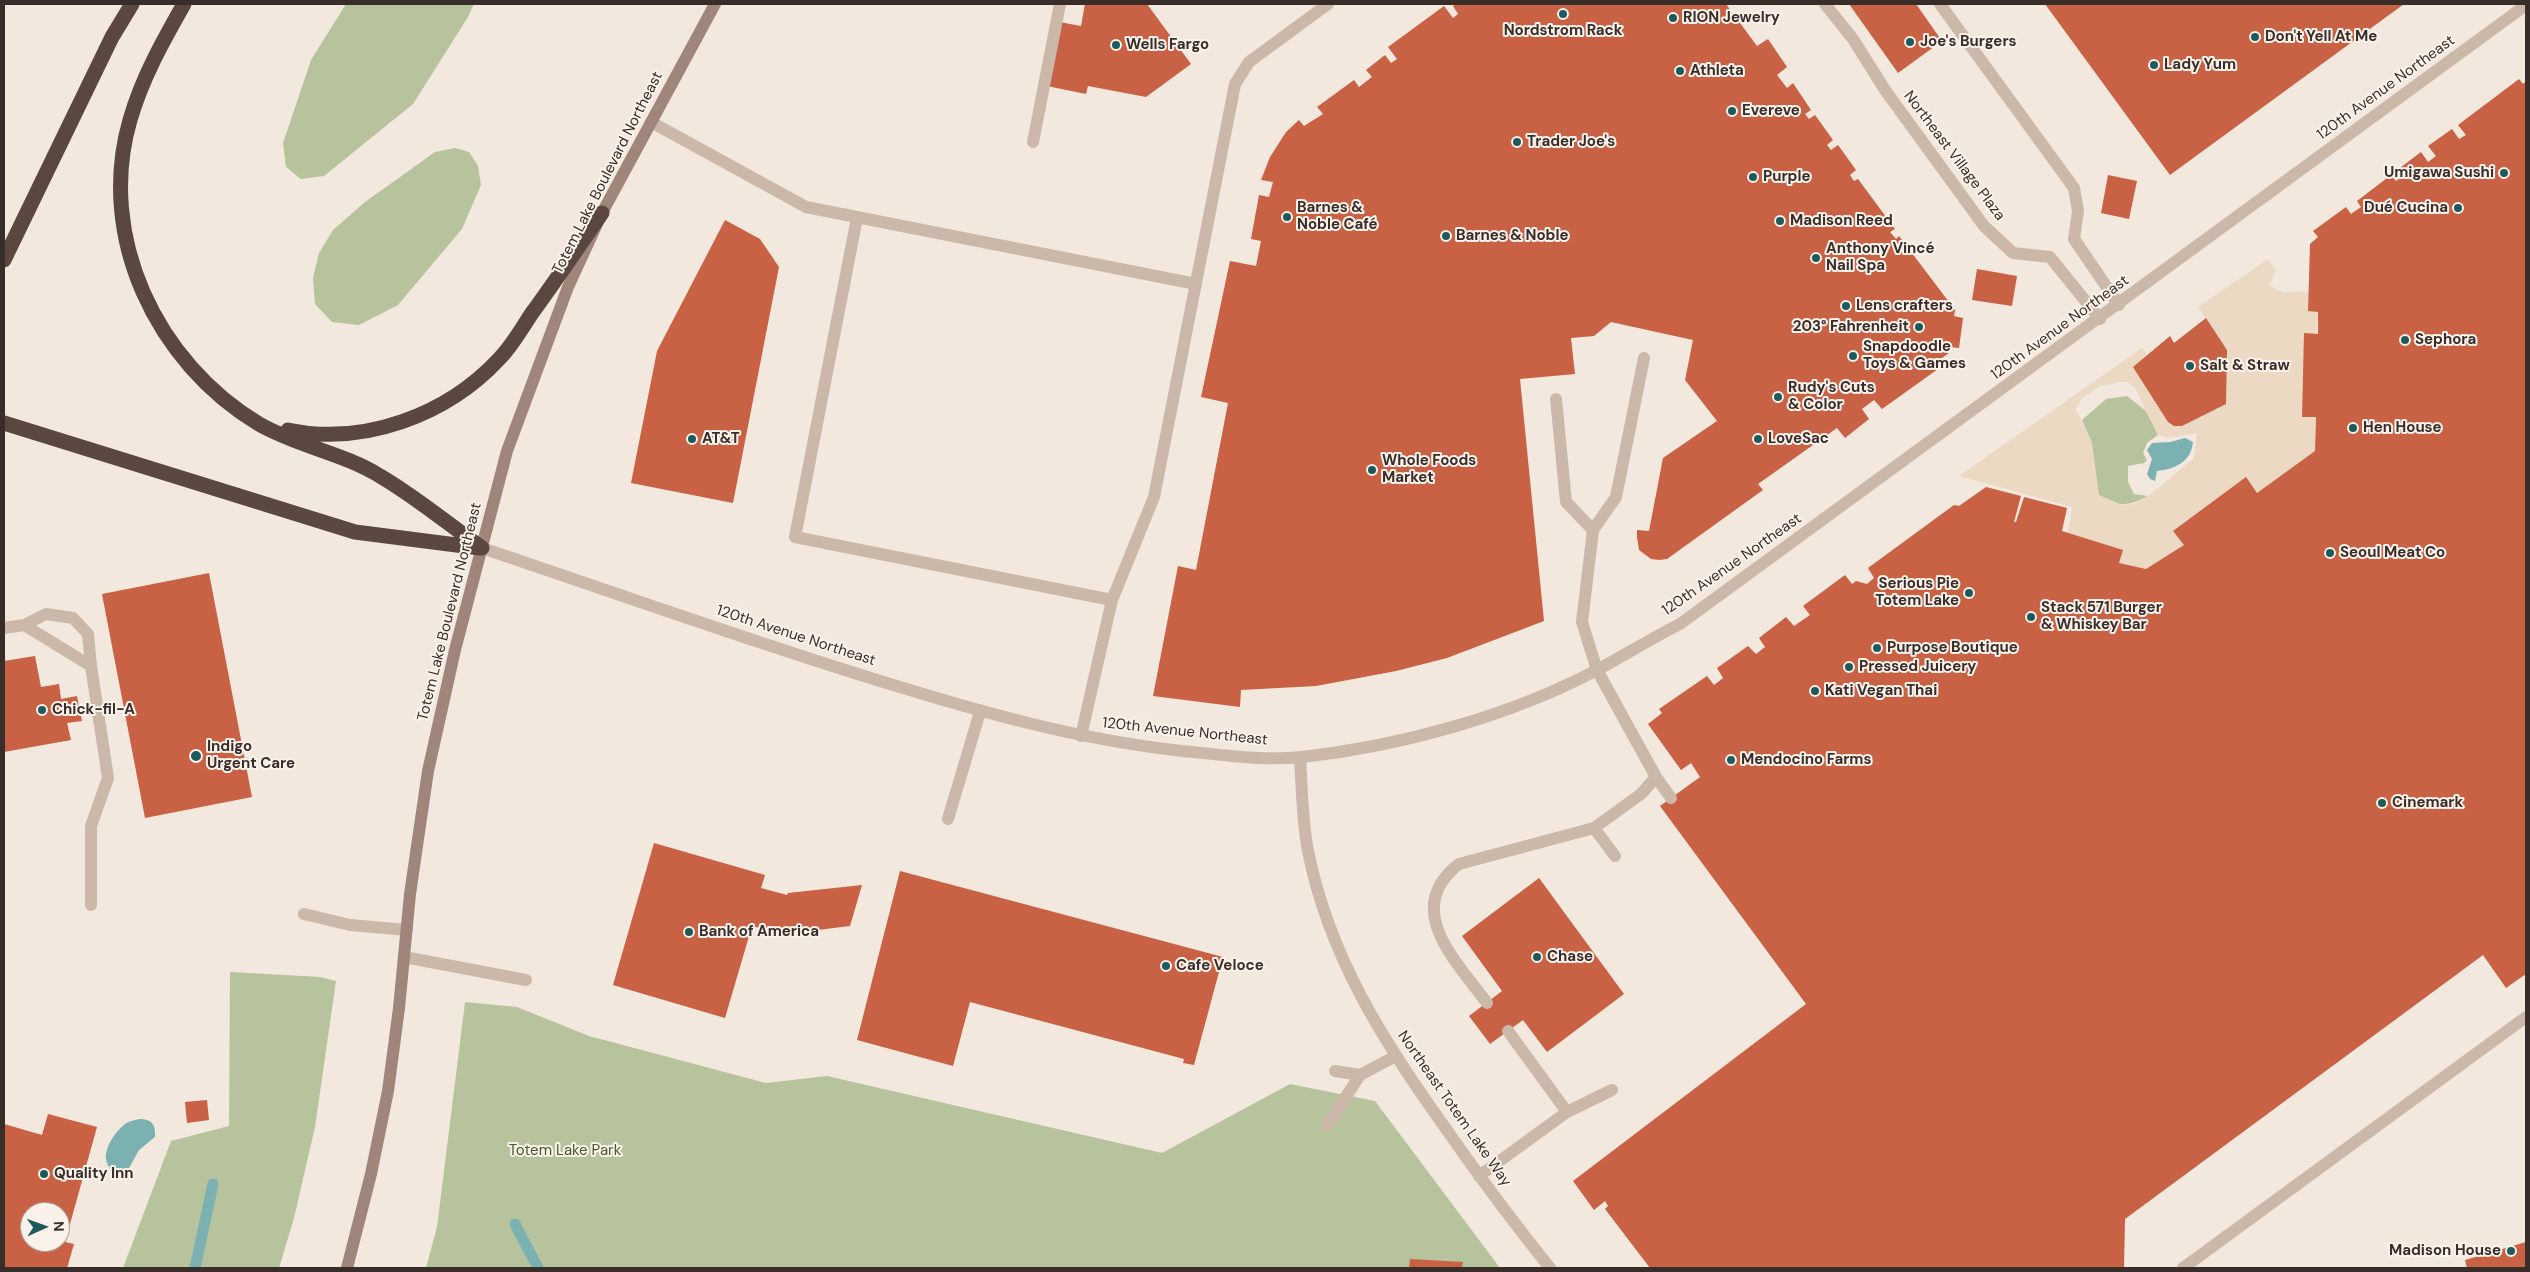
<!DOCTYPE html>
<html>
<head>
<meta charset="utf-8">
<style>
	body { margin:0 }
	#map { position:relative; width:2530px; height:1272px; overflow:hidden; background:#f3e8dd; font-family:"DM Sans",sans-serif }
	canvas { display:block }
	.frame { position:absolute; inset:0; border:5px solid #392d29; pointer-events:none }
	.north { position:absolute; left:20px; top:1202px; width:50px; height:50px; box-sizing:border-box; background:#faf2ea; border:1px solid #ada39d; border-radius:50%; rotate:88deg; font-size:14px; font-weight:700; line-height:20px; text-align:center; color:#392d29 }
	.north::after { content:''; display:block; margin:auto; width:18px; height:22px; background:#1d5a5c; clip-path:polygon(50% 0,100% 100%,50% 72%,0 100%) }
</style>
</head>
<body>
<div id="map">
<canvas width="2530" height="1272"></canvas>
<div class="frame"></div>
<div class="north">N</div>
</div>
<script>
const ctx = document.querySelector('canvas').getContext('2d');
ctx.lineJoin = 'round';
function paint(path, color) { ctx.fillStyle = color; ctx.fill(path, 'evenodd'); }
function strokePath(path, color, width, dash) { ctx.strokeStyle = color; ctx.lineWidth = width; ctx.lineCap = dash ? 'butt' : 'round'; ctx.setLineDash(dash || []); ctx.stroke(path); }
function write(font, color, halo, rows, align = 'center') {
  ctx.font = font + ' "DM Sans",sans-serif'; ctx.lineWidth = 4; ctx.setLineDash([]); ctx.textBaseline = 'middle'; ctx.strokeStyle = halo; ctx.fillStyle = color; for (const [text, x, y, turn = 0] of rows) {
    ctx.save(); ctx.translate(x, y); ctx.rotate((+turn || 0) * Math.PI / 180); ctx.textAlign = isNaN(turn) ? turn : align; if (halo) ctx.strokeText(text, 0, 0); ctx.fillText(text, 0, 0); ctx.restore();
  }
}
paint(new Path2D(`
	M346,4H474L468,17L413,104L324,176L301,179L286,167L283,143L311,60Z
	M455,148L469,152L478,166L481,185L462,229L398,305L359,325L332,322L315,304L313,278L319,253L333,230L365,202L435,152Z
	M2127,396L2146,411L2158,435L2147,443L2143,453L2147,460L2144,463L2128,466V482L2134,494L2148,496C2127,507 2119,507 2099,495L2092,481V443L2082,420L2106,399Z
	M230,972L320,977L336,981L315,1127L294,1218L279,1268H123L171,1141L229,1126Z
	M465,1002L517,1007L589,1036L766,1083L827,1076L1162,1153L1290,1084L1375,1101L1500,1268H426L437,1227Z`), '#b7c39d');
paint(new Path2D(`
	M2268,259L2276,271L2269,285L2283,292L2318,291L2315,451L2184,545L2146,569L2087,557L2065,550L2072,507L1959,476L2142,348L2160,375L2225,395L2227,350L2198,307ZM2119,382H2127L2135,388L2158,435L2169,438L2197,433L2194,458L2148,496L2134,504L2122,505L2099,495L2092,443L2076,409L2081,399L2101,386Z`), '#ecd9c4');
paint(new Path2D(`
	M2185,438L2193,442C2191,462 2175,469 2157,471L2155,481L2150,479L2147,474L2152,459L2147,450L2152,443L2170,442Z
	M140,1119C152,1119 156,1125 155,1137L139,1150L129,1168L116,1172C95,1162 111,1135 125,1124C129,1121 135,1120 140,1119Z`), '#7bb1b1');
strokePath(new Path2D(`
	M515,1224L538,1268
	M195,1268L213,1184`), '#7bb1b1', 11);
paint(new Path2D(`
	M1085,4H1147L1191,64L1146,97L1088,86L1086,94L1047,86L1059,22L1081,26Z
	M1456,4H1726L1757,46L1768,39L1787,67L1777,75L1787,88L1793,83L1811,110L1805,114L1809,119L1815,115L1833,140L1827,145L1831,150L1838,145L1856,170L1850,175L1854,181L1858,179L1895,229L1890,232L1896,239L1899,236L1955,310L1954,316L1963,318L1959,348L1949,347V353L1942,358L1945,364L1882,409L1874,400L1862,409L1869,419L1845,438L1837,428L1758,484L1763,490L1667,559L1659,560L1651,559L1639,550L1637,537V530L1649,531L1663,458L1717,421L1685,380L1693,340L1611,322L1594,336L1571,338L1575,374L1520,379L1544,621L1447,658L1396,671L1316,686L1241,690L1240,707L1153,696L1178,566L1196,570L1228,403L1201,397L1230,261L1256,266L1261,241L1251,239L1259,195L1269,197L1273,182L1261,180L1270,157L1286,132L1299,120L1304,126L1323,114L1317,107L1354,80L1359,87L1372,77L1366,70L1385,55L1391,63L1397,59L1388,47L1444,6L1453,18L1458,14L1453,6Z
	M1849,4H1916L1942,41L1898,73Z
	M2045,4H2404L2170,175Z
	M2519,79L2523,84L2526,81V974L2506,988L2483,955L2125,1219L2124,1268H1650L1605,1209L1608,1206L1605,1201L1594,1210L1573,1181L1806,1004L1660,806L1700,777L1691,763L1681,770L1648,724L1662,713L1659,709L1707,676L1714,685L1718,682L1723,678L1717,668L1748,646L1756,654L1765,647L1759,638L1786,617L1794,626L1810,615L1803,606L1845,575L1852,584L1856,581L1867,584L1874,578L1868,568L1954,505L1959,506L1986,487L2021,496L2014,522H2016L2024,497L2067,508L2062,531L2123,550L2119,563L2146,569L2184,545L2173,531L2246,477L2257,493L2315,451L2316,417H2302L2304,333L2318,334V312L2308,311L2310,244L2318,237L2313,231L2346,207L2351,214L2361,207L2357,201L2391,175L2396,181L2405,174L2400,168L2421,152L2428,162L2436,156L2428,146L2452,129L2459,139L2466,135L2458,125Z
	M2108,175L2137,181L2129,219L2101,213Z
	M725,220L760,239L779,267L733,503L631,483L657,351Z
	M1977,269L2017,276L2012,306L1972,300Z
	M2206,318L2227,350L2226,404L2182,426H2174L2168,422L2133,367L2170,336L2174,343Z
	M209,573L252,797L145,818L102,594Z
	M35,656L41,687L59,684L61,699L77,696L82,721L67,723L71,740L4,752V661Z
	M654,843L765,875L761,888L787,895L788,893L862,885L850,926L777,935L778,933L752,926L725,1018L613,985Z
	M900,871L1223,957L1194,1065L1183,1063L1184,1059L970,1002L953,1066L857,1040Z
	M1539,878L1624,994L1547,1052L1523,1020L1490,1044L1469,1016L1502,991L1462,936Z
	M207,1100L209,1120L187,1123L185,1102Z
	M48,1114L97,1127L65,1242L74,1244L67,1268H4V1124L42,1135ZM30,1212H60V1242H30Z
	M2526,1242V1268H2467L2465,1260Z
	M1410,1259L1463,1262L1462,1268H1409Z`), '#c96145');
strokePath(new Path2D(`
	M1825,4L1853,39L1885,90L1984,226L2013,253L2050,257L2100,319
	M1940,4L2074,188L2078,211L2074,239L2119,305
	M651,122L806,207L1196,284
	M1033,142L1060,4
	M857,218L795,537L1112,600
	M1556,399L1566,502L1593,530
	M24,625L46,614L73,618L88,634L91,666
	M4,628L24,625L91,666L108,778L91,826V905
	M1081,736L1112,600L1154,497L1235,84L1249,62L1328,4
	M1656,777L1671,798
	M948,819L980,712
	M1594,828L1615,856
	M304,914L350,925L407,930
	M404,957L526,980
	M1487,1003C1457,962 1401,909 1459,864L1594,828L1641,794L1656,777L1597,670L1582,622L1593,530L1616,497L1644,358
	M1508,1031L1567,1112
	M1335,1071L1360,1075L1394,1057
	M1327,1126L1360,1075
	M1479,1176L1567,1112L1612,1090
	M2183,1268L2526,1017`), '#ccb8a9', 12);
strokePath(new Path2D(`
	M1300,757C1302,788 1302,820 1308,851C1329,956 1383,1041 1444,1126C1478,1175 1513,1222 1550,1268`), '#ccb8a9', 12);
strokePath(new Path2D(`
	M482,548C613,592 744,639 877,680C977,711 1078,740 1183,751C1223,755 1263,761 1302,757C1401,746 1510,716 1597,670C1625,655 1652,638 1680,624L2526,5`), '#ccb8a9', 12);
strokePath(new Path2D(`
	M347,1268L371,1174L388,1091L399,1008L410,894L428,771L455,650L507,451L568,287L602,213L715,4`), '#a0867a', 12);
strokePath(new Path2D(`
	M184,4C163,41 142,78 130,120C96,237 157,363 259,424C297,446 343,453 380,476C416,497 448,524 482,548
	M4,260L112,37L132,4
	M4,423L355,532L480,548
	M288,430C364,446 447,415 499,359C512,346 522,328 532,313C556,280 579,246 602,213`), '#5a4740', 15);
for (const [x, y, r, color] of [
	[1563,14,5,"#1d5a5c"],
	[1673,18,5,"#1d5a5c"],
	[2255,37,5,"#1d5a5c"],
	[1910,42,5,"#1d5a5c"],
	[1116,45,5,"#1d5a5c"],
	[2154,65,5,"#1d5a5c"],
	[1680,71,5,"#1d5a5c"],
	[1732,111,5,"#1d5a5c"],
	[1517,142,5,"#1d5a5c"],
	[2504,173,5,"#1d5a5c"],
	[1753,177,5,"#1d5a5c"],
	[2458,208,5,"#1d5a5c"],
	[1287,217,5,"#1d5a5c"],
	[1780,221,5,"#1d5a5c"],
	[1446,236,5,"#1d5a5c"],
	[1816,258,5,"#1d5a5c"],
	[1846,306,5,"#1d5a5c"],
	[1919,327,5,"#1d5a5c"],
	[2405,340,5,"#1d5a5c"],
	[1853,356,5,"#1d5a5c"],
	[2190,366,5,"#1d5a5c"],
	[1778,397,5,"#1d5a5c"],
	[2353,428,5,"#1d5a5c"],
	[692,439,5,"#1d5a5c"],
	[1758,439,5,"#1d5a5c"],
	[1372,470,5,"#1d5a5c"],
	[2330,553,5,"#1d5a5c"],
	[1969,593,5,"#1d5a5c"],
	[2031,617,5,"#1d5a5c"],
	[1877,648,5,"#1d5a5c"],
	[1849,667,5,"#1d5a5c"],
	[1815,691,5,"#1d5a5c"],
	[42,710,5,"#1d5a5c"],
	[196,756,6,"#1d5a5c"],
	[1731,760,5,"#1d5a5c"],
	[2382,803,5,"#1d5a5c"],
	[689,932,5,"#1d5a5c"],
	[1537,957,5,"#1d5a5c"],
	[1166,966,5,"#1d5a5c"],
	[44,1174,5,"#1d5a5c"],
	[2511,1251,5,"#1d5a5c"]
]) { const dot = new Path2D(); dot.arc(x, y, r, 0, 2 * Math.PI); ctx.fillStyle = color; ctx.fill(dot); strokePath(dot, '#faf2ea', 2); }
write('bold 15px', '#392d29', '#faf2ea', [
	["RION Jewelry",1683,18],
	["Nordstrom Rack",1563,31,"center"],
	["Don't Yell At Me",2265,37],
	["Joe's Burgers",1920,42],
	["Wells Fargo",1126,45],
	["Lady Yum",2164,65],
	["Athleta",1690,71],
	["Evereve",1742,111],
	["Trader Joe's",1527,142],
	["Umigawa Sushi",2494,173,"right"],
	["Purple",1763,177],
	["Barnes &",1297,208],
	["Noble Café",1297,225],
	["Dué Cucina",2448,208,"right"],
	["Madison Reed",1790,221],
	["Barnes & Noble",1456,236],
	["Anthony Vincé",1826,249],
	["Nail Spa",1826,266],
	["Lens crafters",1856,306],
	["203° Fahrenheit",1909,327,"right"],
	["Sephora",2415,340],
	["Snapdoodle",1863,347],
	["Toys & Games",1863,364],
	["Salt & Straw",2200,366],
	["Rudy's Cuts",1788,388],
	["& Color",1788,405],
	["Hen House",2363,428],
	["AT&T",702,439],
	["LoveSac",1768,439],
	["Whole Foods",1382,461],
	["Market",1382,478],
	["Seoul Meat Co",2340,553],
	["Serious Pie",1959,584,"right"],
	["Totem Lake",1959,601,"right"],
	["Stack 571 Burger",2041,608],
	["& Whiskey Bar",2041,625],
	["Purpose Boutique",1887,648],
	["Pressed Juicery",1859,667],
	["Kati Vegan Thai",1825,691],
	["Chick-fil-A",52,710],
	["Indigo",207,747],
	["Urgent Care",207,764],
	["Mendocino Farms",1741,760],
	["Cinemark",2392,803],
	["Bank of America",699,932],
	["Chase",1547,957],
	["Cafe Veloce",1176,966],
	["Quality Inn",54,1174],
	["Madison House",2501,1251,"right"]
], 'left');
write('15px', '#392d29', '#faf2ea', [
	["120th Avenue Northeast",2386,88,-36],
	["Northeast Village Plaza",1954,156,53],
	["Totem Lake Boulevard Northeast",608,173,-63],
	["120th Avenue Northeast",2060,328,-36],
	["120th Avenue Northeast",1732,565,-35],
	["Totem Lake Boulevard Northeast",450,612,-76],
	["120th Avenue Northeast",796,636,18],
	["120th Avenue Northeast",1185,732,6],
	["Northeast Totem Lake Way",1454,1109,55]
]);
write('15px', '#49582c', '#faf2ea', [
	["Totem Lake Park",565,1151]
]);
</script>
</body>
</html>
